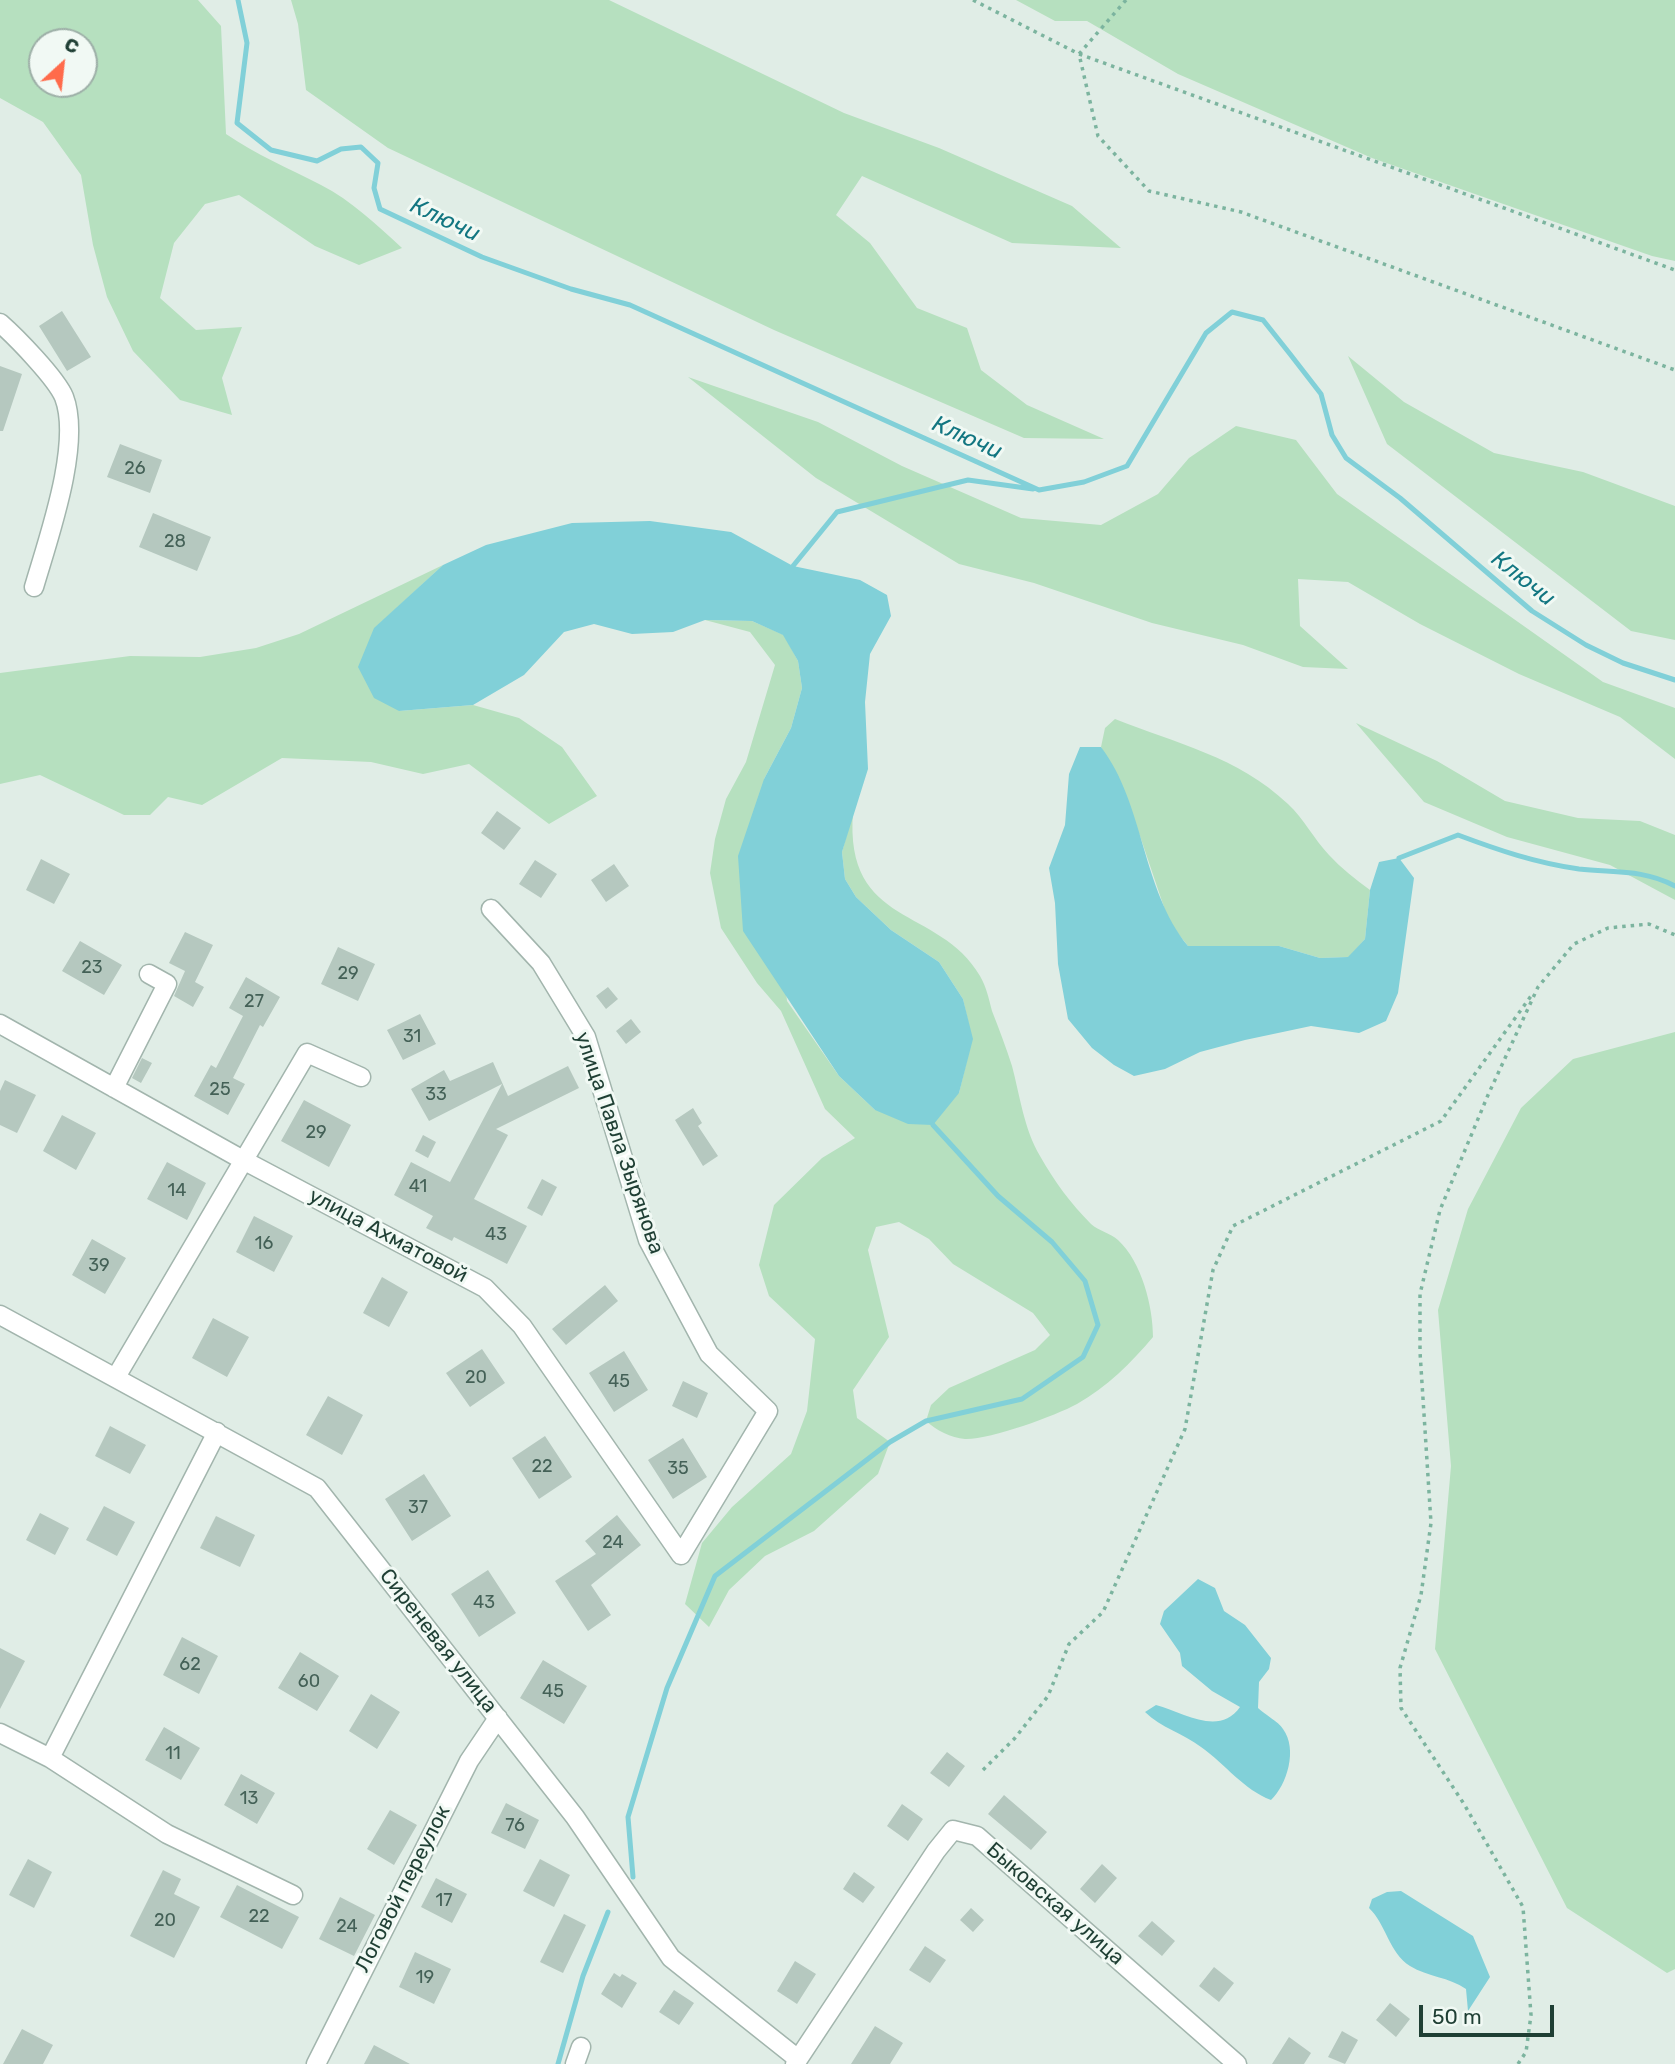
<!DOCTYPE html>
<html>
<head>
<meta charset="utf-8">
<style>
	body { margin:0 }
	#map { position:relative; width:1675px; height:2064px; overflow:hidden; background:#e0ede6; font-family:Rubik,sans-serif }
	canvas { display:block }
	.north { position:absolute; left:28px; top:28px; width:70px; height:70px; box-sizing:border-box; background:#f1f9f4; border:2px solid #9dafa7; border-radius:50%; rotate:27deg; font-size:19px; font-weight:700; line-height:28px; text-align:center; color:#1f3f34 }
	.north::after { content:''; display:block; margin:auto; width:24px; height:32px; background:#ff6b4b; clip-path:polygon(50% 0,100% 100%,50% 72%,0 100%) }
	.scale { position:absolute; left:1419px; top:2005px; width:135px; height:32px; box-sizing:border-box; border:4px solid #1f3f34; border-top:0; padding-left:9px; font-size:21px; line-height:24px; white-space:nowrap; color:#1f3f34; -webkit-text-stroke:5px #f1f9f4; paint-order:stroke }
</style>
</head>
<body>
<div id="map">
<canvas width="1675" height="2064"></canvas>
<div class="north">С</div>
<div class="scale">50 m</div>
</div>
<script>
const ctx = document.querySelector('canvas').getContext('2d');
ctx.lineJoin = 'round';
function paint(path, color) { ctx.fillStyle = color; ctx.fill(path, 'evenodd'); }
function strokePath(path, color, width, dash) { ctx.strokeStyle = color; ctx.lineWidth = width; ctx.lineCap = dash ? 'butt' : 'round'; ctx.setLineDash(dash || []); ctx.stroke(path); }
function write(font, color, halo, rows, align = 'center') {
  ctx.font = font + ' Rubik,sans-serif'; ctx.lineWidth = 6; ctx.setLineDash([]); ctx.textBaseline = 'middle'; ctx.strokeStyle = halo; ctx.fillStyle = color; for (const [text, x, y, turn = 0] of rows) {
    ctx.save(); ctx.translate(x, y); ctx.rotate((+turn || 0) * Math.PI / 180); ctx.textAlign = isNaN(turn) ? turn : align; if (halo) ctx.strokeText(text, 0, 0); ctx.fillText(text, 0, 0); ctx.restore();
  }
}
paint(new Path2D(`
	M0,0H198L221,26L226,134C257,155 288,168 321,185C352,201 377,225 402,248L359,265L315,246L239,195L205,204L174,243L160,298L196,330L242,327L222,378L232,415L180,400L133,351L107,297L93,245L81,175L43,122L0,98ZM42,42H84V84H42Z
	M291,0H609L844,113L939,148L1072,206L1121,248L1012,243L862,176L836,215L870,243L917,308L967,328L981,370L1027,405L1104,439L1024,438L774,330L388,148L306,90L298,24Z
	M1016,0H1675V261L1652,256L1372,158L1178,74L1087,21H1055Z
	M1348,356L1404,402L1494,453L1583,472L1675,506V640L1631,631L1387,444Z
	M688,377L818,422L902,466L1021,518L1101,525L1158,494L1189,458L1236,426L1296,440L1337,494L1603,682L1675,708V759L1620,717L1519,674L1420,624L1348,582L1298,579L1300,626L1348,669L1303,667L1243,645L1152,623L1034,583L959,564L816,478Z
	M443,565L374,629L399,711L473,705L519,718L562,747L597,796L549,824L469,764L423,774L371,762L282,758L202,805L168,797L150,815H124L40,775L0,784V673L130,656L200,657L256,648L299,634Z
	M705,620L752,621L784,635L798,661L802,688L791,728L764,779L787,1001L839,1076L875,1110L959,1093L972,1039L963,999L939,962L891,930L856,897L845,879L842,852L853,812C844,929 939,905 980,976C986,986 989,999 992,1011C999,1029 1006,1047 1012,1066C1020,1096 1024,1129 1040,1156C1054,1181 1071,1204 1091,1224C1099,1231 1110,1233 1118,1240C1142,1262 1153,1307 1153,1337C1131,1363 1107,1387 1077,1404C1055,1416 989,1440 965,1439C951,1438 936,1430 926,1421L931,1405L949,1388L1035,1350L1050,1335L1033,1313L953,1264L929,1239L899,1222L876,1227L868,1250L889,1337L853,1390L857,1418L890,1442L878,1474L814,1531L765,1556L729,1590L709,1627L685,1604L702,1543L732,1507L791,1454L807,1411L815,1339L769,1296L759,1265L774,1205L822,1158L855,1138L825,1109L781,1011L757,983L721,928L710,873L715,839L726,799L746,762L775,665L750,632Z
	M1115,719C1177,744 1237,756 1288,804C1304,819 1314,839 1329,855C1341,868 1355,879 1370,890L1365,939L1349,957L1320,958L1279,946H1188L1169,922L1140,836L1101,747L1105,728Z
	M1356,723L1437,761L1505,801L1578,818L1640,821L1675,835V900L1610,865L1507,837L1424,802Z
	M1675,1032V1969L1667,1973L1567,1908L1435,1649L1451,1466L1438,1310L1468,1209L1521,1108L1573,1059Z`), '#b6e0bf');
paint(new Path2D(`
	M650,521L731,532L793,566L860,580L887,595L891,616L870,654L865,702L868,769L842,852L845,879L856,897L891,930L939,962L963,999L973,1039L959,1093L933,1125L908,1124L875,1110L839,1076L743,931L738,856L764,779L791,728L802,688L798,661L783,635L752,621L705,620L673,632L632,634L594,624L564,632L524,675L473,705L399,711L374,698L358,667L374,628L443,565L486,545L572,523Z
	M1080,747H1101C1145,805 1141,888 1188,946H1279L1320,958L1348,957L1365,939L1370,890L1379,862L1399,858L1414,878L1398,993L1386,1021L1359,1033L1311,1026L1245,1040L1200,1052L1165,1069L1134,1076L1114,1065L1092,1048L1068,1019L1058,964L1055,903L1049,868L1065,825L1069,774Z
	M1198,1579L1215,1588L1224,1611L1245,1625L1271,1658L1269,1669L1259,1682L1258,1708C1265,1715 1278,1721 1283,1729C1298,1749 1287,1785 1271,1800C1244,1790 1225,1764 1201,1747C1183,1733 1161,1728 1145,1712L1156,1705C1183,1712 1219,1737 1240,1707L1212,1691L1182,1666L1180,1653L1160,1624L1164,1611Z
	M1401,1891L1473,1936L1490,1977L1468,2011L1466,1989C1449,1977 1428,1977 1410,1966C1389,1953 1386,1924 1369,1908L1372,1899L1387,1892Z`), '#81d0d8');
strokePath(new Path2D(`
	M238,0L247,43L237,123L271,150L317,161L341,149L361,147L378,163L374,188L380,209L482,257L571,289L630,305L1039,490L1084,482L1127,466L1206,333L1232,312L1263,320L1290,354L1321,394L1332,435L1346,458L1400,498L1532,611L1586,645L1623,663L1675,680
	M793,566L837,512L968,480L1033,489
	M1399,858L1458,835C1498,850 1536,863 1579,869C1614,873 1643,869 1675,886
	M633,1877L628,1817L667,1688L715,1576L890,1442L926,1421L1022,1399L1083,1357L1098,1325L1085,1281L1052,1242L998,1196L933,1125
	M558,2064L583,1976L608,1912`), '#81d0d8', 5);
paint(new Path2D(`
	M62,311L91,357L67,371L39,326Z
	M0,366L22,374L3,431H0Z
	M120,444L162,460L150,493L107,477Z
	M153,513L211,537L197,571L139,547Z
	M497,811L521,828L504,850L481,833Z
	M41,859L70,874L54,904L26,890Z
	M535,860L557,874L541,898L519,884Z
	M614,864L629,886L606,902L591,880Z
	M185,932L213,945L195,982L204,987L193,1007L174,996L185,971L169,963Z
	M80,941L122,965L104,995L62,971Z
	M338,947L375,964L358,1001L321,984Z
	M246,977L280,997L263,1027L260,1025L233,1078L245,1084L228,1115L194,1096L211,1065L216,1068L243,1016L229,1008Z
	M608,987L618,999L606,1009L596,996Z
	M420,1014L436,1044L403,1060L387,1030Z
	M631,1019L641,1032L626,1044L616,1031Z
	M142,1058L152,1063L141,1083L132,1078Z
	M493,1062L508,1096L568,1066L579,1088L496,1129L508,1135L474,1199L527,1226L507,1264L454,1237L452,1241L426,1228L433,1216L394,1195L411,1162L450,1182L502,1084L429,1121L411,1089L444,1070L450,1081Z
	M5,1080L36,1095L17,1133L0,1125V1091Z
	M304,1100L351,1125L329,1167L281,1141Z
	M693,1108L702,1123L698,1126L718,1156L703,1166L675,1120Z
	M62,1115L96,1133L76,1170L43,1151Z
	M423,1135L436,1142L428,1158L415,1151Z
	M167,1162L206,1183L187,1220L147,1199Z
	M542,1179L557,1187L542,1216L527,1208Z
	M254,1216L293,1236L274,1272L236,1252Z
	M92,1239L126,1258L105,1294L72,1275Z
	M382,1277L408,1292L389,1327L363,1313Z
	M605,1285L618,1301L566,1345L552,1329Z
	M213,1318L249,1337L227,1377L192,1358Z
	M482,1349L505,1383L470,1407L446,1373Z
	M624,1351L648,1390L614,1412L589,1373Z
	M683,1381L708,1393L697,1418L672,1406Z
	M328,1396L363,1415L342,1455L306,1435Z
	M110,1426L146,1445L130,1474L95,1456Z
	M545,1436L572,1477L539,1499L512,1458Z
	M683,1438L707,1477L673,1499L648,1460Z
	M424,1474L451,1516L412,1541L385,1499Z
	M104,1506L135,1522L117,1556L86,1540Z
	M40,1513L69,1528L55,1555L26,1540Z
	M617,1515L641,1545L591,1585L611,1615L588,1631L555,1581L596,1554L585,1541Z
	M216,1516L255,1535L240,1567L200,1548Z
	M488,1570L516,1613L479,1637L451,1594Z
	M182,1637L218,1656L199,1694L163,1675Z
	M0,1648L25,1661L0,1709Z
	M300,1652L339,1676L317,1711L278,1688Z
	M543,1660L587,1686L564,1724L520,1698Z
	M371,1694L400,1712L377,1749L349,1731Z
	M164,1727L200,1748L181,1780L145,1760Z
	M947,1752L965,1766L949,1787L930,1773Z
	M241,1774L275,1793L257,1824L224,1805Z
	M1004,1795L1047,1832L1031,1850L988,1814Z
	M506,1803L539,1820L525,1849L491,1833Z
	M902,1804L923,1819L908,1841L887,1826Z
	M390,1810L417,1825L394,1865L367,1849Z
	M28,1859L52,1872L34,1908L9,1895Z
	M540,1859L570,1875L554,1907L523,1891Z
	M1102,1864L1117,1878L1095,1903L1080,1889Z
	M163,1870L181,1879L174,1894L200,1907L174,1958L130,1936Z
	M854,1872L875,1887L863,1903L843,1889Z
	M436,1878L467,1894L452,1923L421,1907Z
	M237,1885L299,1917L282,1949L220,1917Z
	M340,1897L375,1915L354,1956L319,1939Z
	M971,1908L984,1920L973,1932L960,1920Z
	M564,1914L586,1925L563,1973L540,1962Z
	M1152,1921L1175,1941L1162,1956L1138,1936Z
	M925,1946L946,1960L930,1983L909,1970Z
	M415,1952L451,1969L434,2004L399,1987Z
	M795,1961L816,1974L797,2004L777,1991Z
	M1214,1967L1234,1983L1219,2002L1199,1986Z
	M614,1973L620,1977L622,1974L637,1983L622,2008L601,1994Z
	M674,1990L694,2003L679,2025L659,2012Z
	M1390,2003L1410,2019L1396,2037L1376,2020Z
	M875,2026L903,2043L890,2064H851Z
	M22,2029L53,2045L43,2064H3Z
	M1342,2031L1358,2040L1345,2064L1328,2057Z
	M1289,2037L1311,2053L1304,2064H1272Z
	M374,2045L410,2064H364Z`), '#b5c8bf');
const minor = new Path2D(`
	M0,323C16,337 56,378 64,397C82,444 48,539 34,587
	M0,1024L243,1160L485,1288L522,1326L681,1555L768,1411L709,1354L648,1240L586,1037L541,963L491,909
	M114,1088L167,984L149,974
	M0,1315L317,1488L575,1817L671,1958L798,2059
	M116,1377L307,1053L361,1077
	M0,1733L50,1758L167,1834L293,1895
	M50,1758L217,1432
	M316,2064L469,1761L498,1718
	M575,2064L581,2047
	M795,2064L936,1851L953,1830L977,1836L1237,2064`);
strokePath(minor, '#a2b5ad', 21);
strokePath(new Path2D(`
	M973,0L1079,54L1675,270
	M1126,0L1079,54L1098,136L1149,191L1241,212L1675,370
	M983,1770L1015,1738L1048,1696L1069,1644L1103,1612L1185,1429L1213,1270L1233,1226L1441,1121L1531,996
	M1518,2064L1526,2052L1531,2015L1523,1907L1464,1804L1401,1708L1400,1668L1421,1595L1431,1523L1420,1352V1294L1440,1210L1488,1095L1538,987L1574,944L1608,928L1649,924L1675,935`), '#7cb49f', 3.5, [3.5, 5]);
strokePath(minor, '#fff', 18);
write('18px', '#446157', null, [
	["26",135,469],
	["28",175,542],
	["23",92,968],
	["29",348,974],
	["27",254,1002],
	["31",412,1037],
	["25",220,1090],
	["33",436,1095],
	["29",316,1133],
	["41",418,1187],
	["14",177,1191],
	["43",496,1235],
	["16",264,1244],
	["39",99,1266],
	["20",476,1378],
	["45",619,1382],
	["22",542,1467],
	["35",678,1469],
	["37",418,1508],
	["24",613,1543],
	["43",484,1603],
	["62",190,1665],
	["60",309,1682],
	["45",553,1692],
	["11",173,1754],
	["13",249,1799],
	["76",515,1826],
	["17",444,1901],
	["22",259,1917],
	["20",165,1921],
	["24",347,1927],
	["19",425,1978]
]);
write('21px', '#1f3f34', '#f1f9f4', [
	["улица Павла Зырянова",619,1143,71],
	["улица Ахматовой",388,1236,28],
	["Сиреневая улица",438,1641,52],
	["Логовой переулок",403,1889,-63],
	["Быковская улица",1055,1904,41]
]);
write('italic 23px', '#127681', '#f1f9f4', [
	["Ключи",445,220,25],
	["Ключи",967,438,24],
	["Ключи",1523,579,38]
]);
</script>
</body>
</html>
